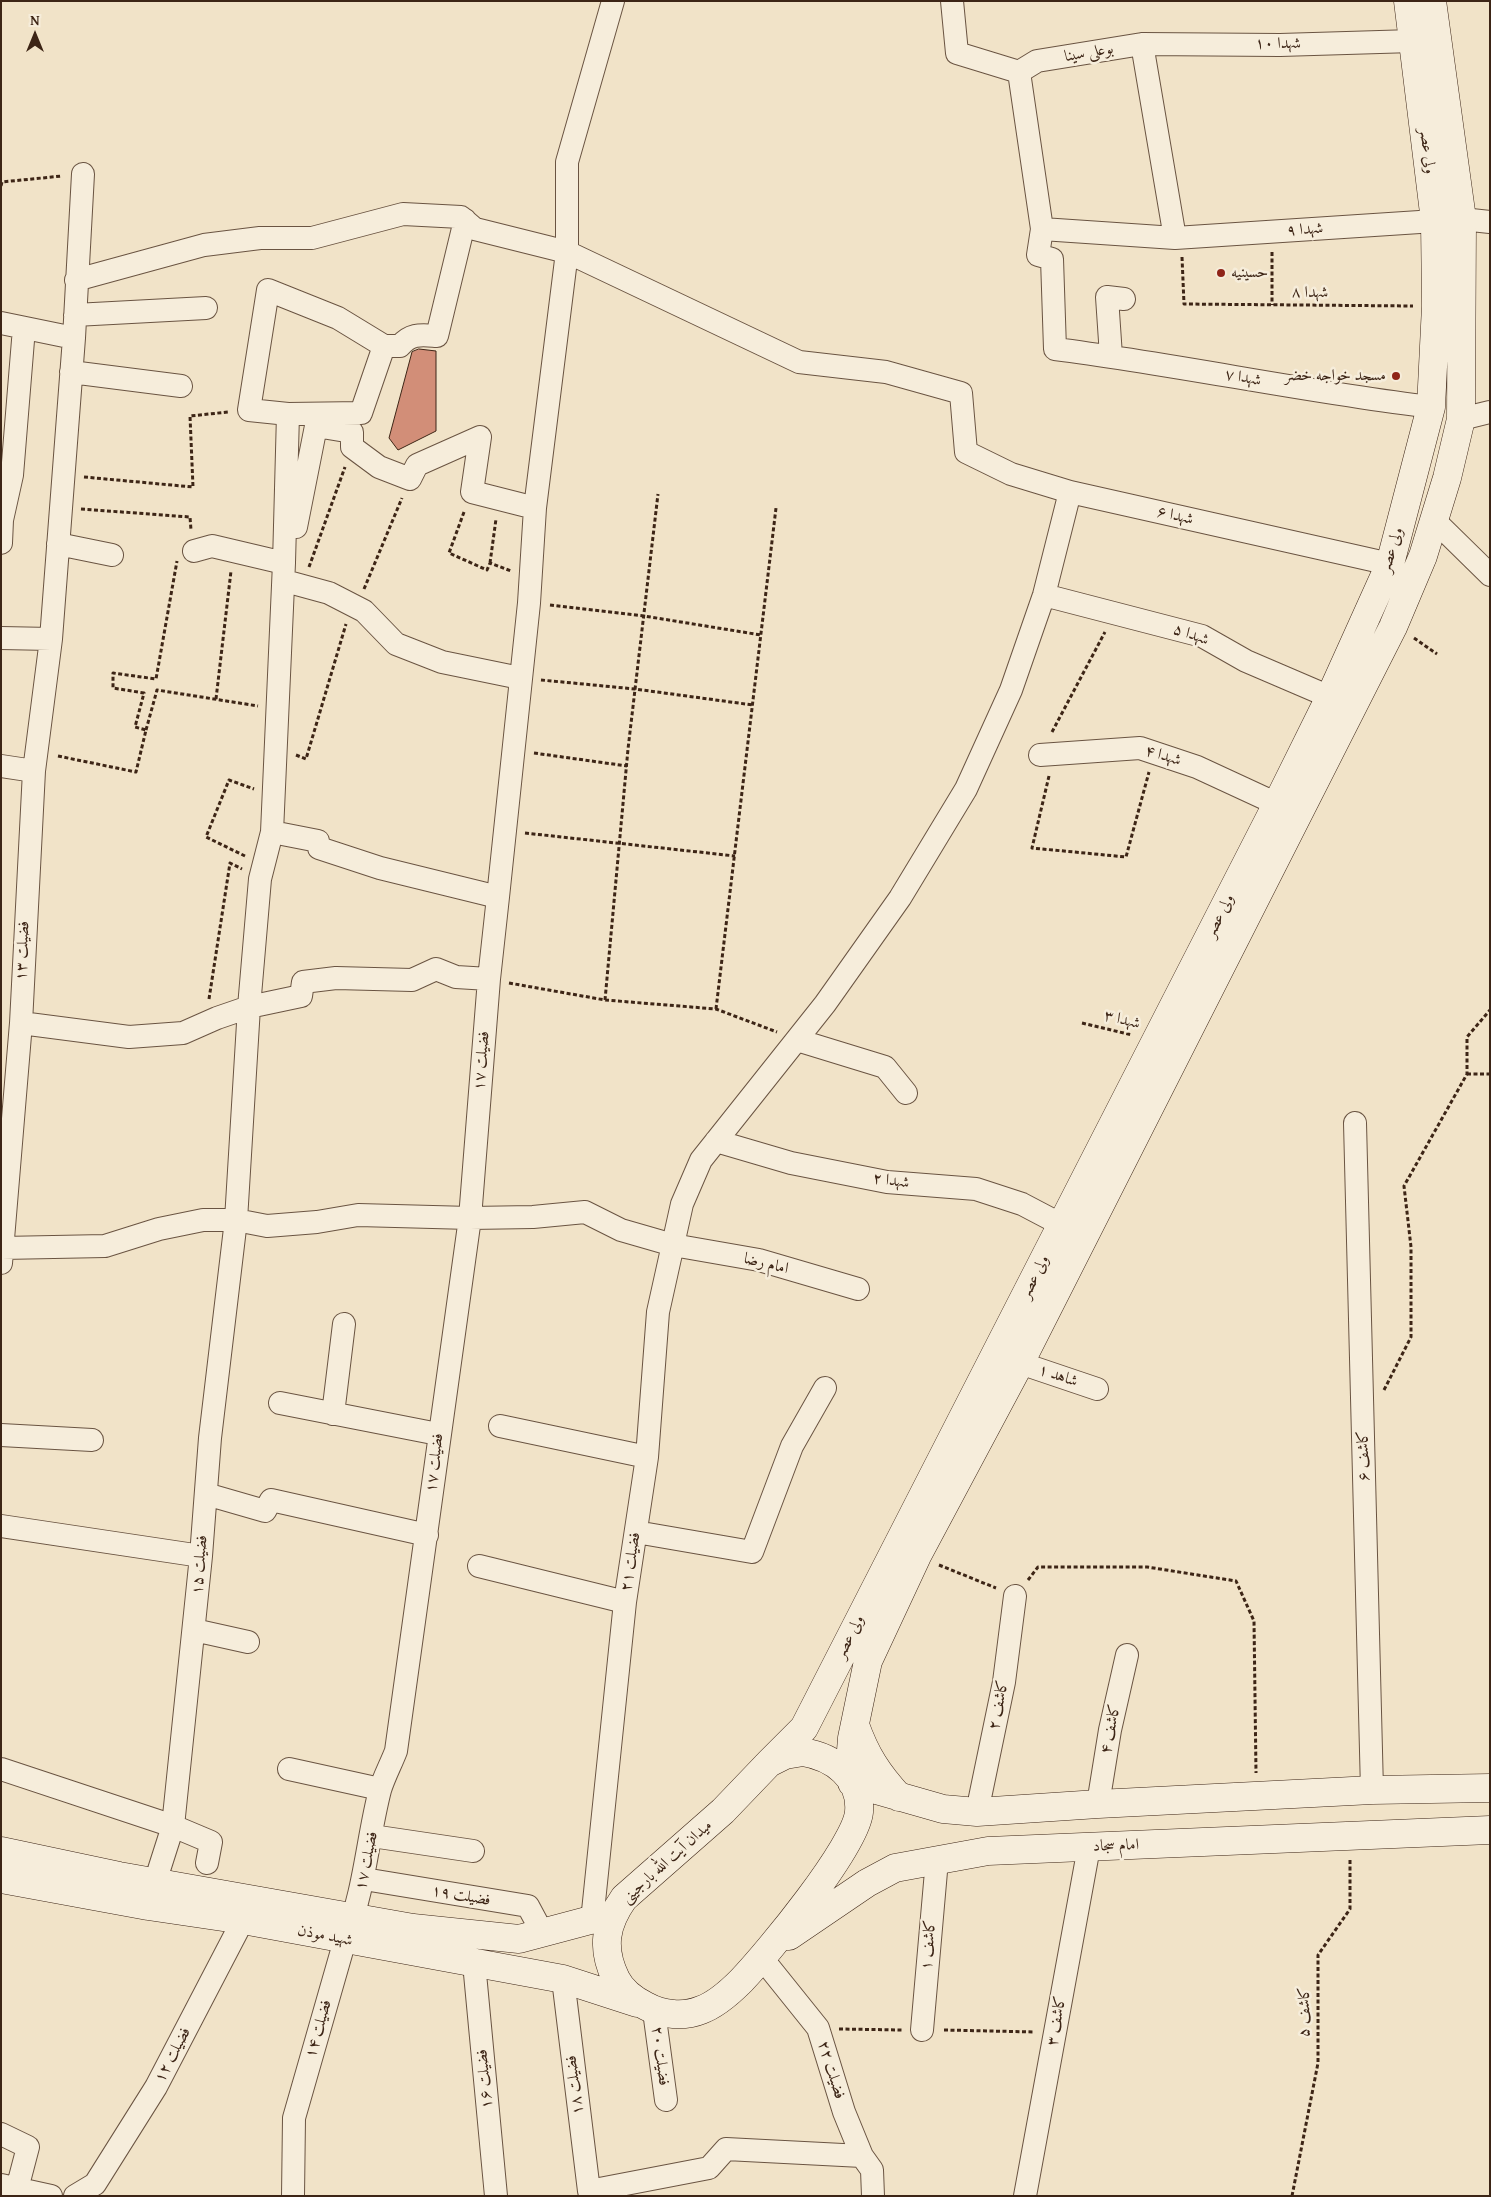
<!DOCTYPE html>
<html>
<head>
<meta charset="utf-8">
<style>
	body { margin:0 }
	#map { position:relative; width:1491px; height:2197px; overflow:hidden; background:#f1e3c8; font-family:"Gentium Book Plus",serif }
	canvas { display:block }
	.frame { position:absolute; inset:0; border:2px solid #3d2516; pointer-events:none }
	.north { position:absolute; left:10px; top:10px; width:50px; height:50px; -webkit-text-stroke:4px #f6eddb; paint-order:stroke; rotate:0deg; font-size:14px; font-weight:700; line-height:20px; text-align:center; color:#3d2516 }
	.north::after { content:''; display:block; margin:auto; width:18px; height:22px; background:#3d2516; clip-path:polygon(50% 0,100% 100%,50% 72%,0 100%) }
</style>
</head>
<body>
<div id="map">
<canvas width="1491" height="2197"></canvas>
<div class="frame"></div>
<div class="north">N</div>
</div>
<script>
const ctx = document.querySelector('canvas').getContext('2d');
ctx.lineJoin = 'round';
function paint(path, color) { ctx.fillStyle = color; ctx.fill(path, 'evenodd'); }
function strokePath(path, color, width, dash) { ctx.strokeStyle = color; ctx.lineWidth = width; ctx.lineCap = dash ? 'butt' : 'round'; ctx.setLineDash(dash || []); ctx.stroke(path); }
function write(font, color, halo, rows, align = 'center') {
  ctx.font = font + ' "Gentium Book Plus",Amiri,serif'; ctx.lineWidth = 5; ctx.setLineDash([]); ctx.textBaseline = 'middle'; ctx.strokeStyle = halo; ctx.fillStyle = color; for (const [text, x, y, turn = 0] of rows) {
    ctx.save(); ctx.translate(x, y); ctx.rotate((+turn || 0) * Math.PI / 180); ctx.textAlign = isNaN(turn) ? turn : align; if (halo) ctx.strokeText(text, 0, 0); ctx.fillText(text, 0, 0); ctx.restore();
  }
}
const building = new Path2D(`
	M419,349L436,351V431L398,450L389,438L412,352Z`);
paint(building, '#d28e78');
strokePath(building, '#3d2516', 1);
const minor = new Path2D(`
	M952,1L957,53L1019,72
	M1413,41L1280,45L1142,44L1037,61L1019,72L1042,229L1038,255L1052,259L1055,349C1181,365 1305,392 1431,407
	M1462,219L1490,222
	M1042,229L1175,238L1142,44
	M1175,238L1435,221
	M76,280L204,245L260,238H312L403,214L461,217L475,229L567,252L799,362L886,372L961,393L966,452L1011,474L1070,492L1390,564
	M75,315L206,308
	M1,323L74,338
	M384,346L361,413L288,414L249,410L268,290L338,318L384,346H400C411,333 421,335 437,336L465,220
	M1111,356L1107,297L1124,299
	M71,372L181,386
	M1461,419L1490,412
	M1434,520L1490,575
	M296,527L316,426L352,432V447L379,467L410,479L417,465L480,437L472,492L535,508L567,252V162L613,1
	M1,543L2,520L12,475L24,328
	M58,544L112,555
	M194,551L212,546L284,563
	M285,581L329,593L364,611L396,644L442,662L520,678
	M1044,595L1202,636L1246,661L1330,697
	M1,638L51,639
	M1040,755L1140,748L1197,767L1277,804
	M1,766L34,771
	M272,832L318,841L319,848L380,868L498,897L529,603L535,508
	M21,1023L129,1037L183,1033L217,1018L249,1007L301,996L303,982L336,978L412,980L436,969L456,977L489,979L498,897
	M797,1040L885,1067L906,1093
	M1355,1123L1372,1790
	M716,1141L791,1163L887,1182L976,1189L1022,1204L1062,1225
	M2,1248L105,1246L159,1229L203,1220H236L267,1226L317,1222L358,1215L470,1218L533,1217L585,1212L621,1230L673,1245L759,1260L858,1289
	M1,1263L21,1023L34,771L51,639L74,338L83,174
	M1020,1363L1097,1389
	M280,1403L438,1434
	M333,1414L344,1324
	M500,1426L647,1457
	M1,1435L92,1440
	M206,1494L265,1511L271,1500L427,1535
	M1,1526L201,1556
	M636,1532L752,1552L792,1446L825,1388
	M479,1566L625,1602
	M194,1630L248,1642
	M1,1769L173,1826L211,1842L207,1863
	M289,1769L380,1789
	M1098,1804L1110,1730L1127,1655
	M977,1812L1004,1682L1015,1596
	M372,1836L473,1851
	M364,1879L528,1906L543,1934
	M150,1898L173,1826L201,1556L210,1438L236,1220L249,1007L260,879L272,832L284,563L288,414
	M592,1921L625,1602L647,1457L658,1312L682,1204L701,1160L825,1004L900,898L966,789L1011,690L1044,595L1070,492
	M761,1957L818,2028L844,2112L862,2156L872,2170L873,2196
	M474,1963L496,2196
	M563,1979L589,2191L709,2168L726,2149L862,2156
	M654,2011L666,2100
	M922,2030L937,1860
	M1,2134L28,2147L17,2189
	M1,2185L51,2196
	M75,2196L95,2184L156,2087L243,1920L249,1905
	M293,2196L294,2118L345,1940C365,1889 367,1841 380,1790C384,1777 391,1764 396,1751L470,1218L489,979
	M1025,2196L1089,1847`);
const secondary = new Path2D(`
	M855,1725C866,1756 878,1774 899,1797
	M803,1752C833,1757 862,1777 859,1812C856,1846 768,1953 741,1981C730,1992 715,2005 701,2010C684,2017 662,2015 646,2006C634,2000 622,1991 616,1979C601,1948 605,1925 624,1898L723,1811L769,1763L785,1755Z
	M769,1763L804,1728L1277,804L1330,697L1390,564L1431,407L1436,306L1435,221L1408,1
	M849,1776L852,1738L868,1661L917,1556L1020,1363L1393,627L1423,556L1447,478L1461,419L1462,219L1432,1
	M852,1783L943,1809L977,1812L1098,1804L1372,1790L1490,1788
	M1,1851L119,1876L413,1928L519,1939L613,1914
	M1,1879L148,1906L243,1920L563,1979L637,2003
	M789,1936L867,1883L895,1868L988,1851L1490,1830`);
strokePath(minor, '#6a5442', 24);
strokePath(secondary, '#3d2516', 29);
strokePath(new Path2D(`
	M1,186L2,182L62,176
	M1272,252V305
	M1182,257L1184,304L1413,306
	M84,477L193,487L190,416L228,412
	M81,509L190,517L191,530
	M464,512L449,553L487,570L490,563L511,571
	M490,563L496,519
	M309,567L345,467
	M364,589L402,498
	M550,605L644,616L761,635
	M1414,638L1437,654
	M541,680L635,689L753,705
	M216,699L231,571
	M146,730L157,690L258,706
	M1052,732L1105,632
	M534,753L627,766
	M296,755L306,759L346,624
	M58,756L136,772L146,730L135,727L144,693L113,688V673L156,679L177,561
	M1049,776L1032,848L1126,857L1149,772
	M525,833L735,856
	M245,856L206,837L229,780L254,789
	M509,983L605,1000L716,1009L777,1032
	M209,999L230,863L242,869
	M605,1000L628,749L658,494
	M716,1009L776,508
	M1082,1023L1132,1035
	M1467,1074H1490
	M1384,1390L1411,1337V1247L1404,1186L1467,1074V1037L1490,1010
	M939,1565L996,1588
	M1028,1580L1038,1567H1147L1236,1581L1254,1621L1256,1773
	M839,2029L902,2030
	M944,2030L1035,2032
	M1292,2196L1318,2063V1955L1350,1909V1859`), '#3d2516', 3, [4, 2.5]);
strokePath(minor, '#f6eddb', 22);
strokePath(secondary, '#f6eddb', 28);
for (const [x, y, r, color] of [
	[1221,273,5,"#8f2418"],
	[1396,376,5,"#8f2418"]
]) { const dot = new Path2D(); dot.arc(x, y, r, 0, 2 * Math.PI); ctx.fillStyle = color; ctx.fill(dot); strokePath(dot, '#f6eddb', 2); }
write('16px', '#3d2516', '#f6eddb', [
	["شهدا ۱۰",1278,44],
	["بوعلی سینا",1089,53,-10],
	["ولی عصر",1427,151,83],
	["شهدا ۹",1305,230,-4],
	["شهدا ۸",1310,293],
	["شهدا ۷",1243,378,10],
	["شهدا ۶",1175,516,13],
	["ولی عصر",1392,550,-73],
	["شهدا ۵",1191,635,19],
	["شهدا ۴",1163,756,17],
	["ولی عصر",1220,916,-63],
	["فضیلت ۱۳",23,951,-87],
	["شهدا ۳",1122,1020,14],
	["فضیلت ۱۷",482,1061,-85],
	["شهدا ۲",891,1181,8],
	["امام رضا",766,1264,14],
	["ولی عصر",1035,1277,-63],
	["شاهد ۱",1058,1376,19],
	["کاشف ۶",1364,1456,-91],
	["فضیلت ۱۷",435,1463,-83],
	["فضیلت ۲۱",631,1562,-81],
	["فضیلت ۱۵",200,1565,-85],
	["ولی عصر",850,1637,-63],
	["کاشف ۲",999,1705,-79],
	["کاشف ۴",1111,1729,-79],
	["امام سجاد",1116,1846,-2],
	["فضیلت ۱۷",367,1861,-78],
	["میدان آیت الله بارجینی",667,1862,-42],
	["فضیلت ۱۹",461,1896,10],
	["شهید موذن",325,1936,11],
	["کاشف ۱",929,1945,-85],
	["کاشف ۵",1305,2012,-90],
	["کاشف ۳",1057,2021,-80],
	["فضیلت ۱۴",319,2029,-74],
	["فضیلت ۱۲",173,2055,-62],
	["فضیلت ۲۰",660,2056,83],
	["فضیلت ۲۲",831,2070,73],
	["فضیلت ۱۶",485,2079,-95],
	["فضیلت ۱۸",575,2085,-97]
]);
write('16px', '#3d2516', '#f6eddb', [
	["حسینیه",1231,273],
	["مسجد خواجه خضر",1386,376,"right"]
], 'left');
</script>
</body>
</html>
